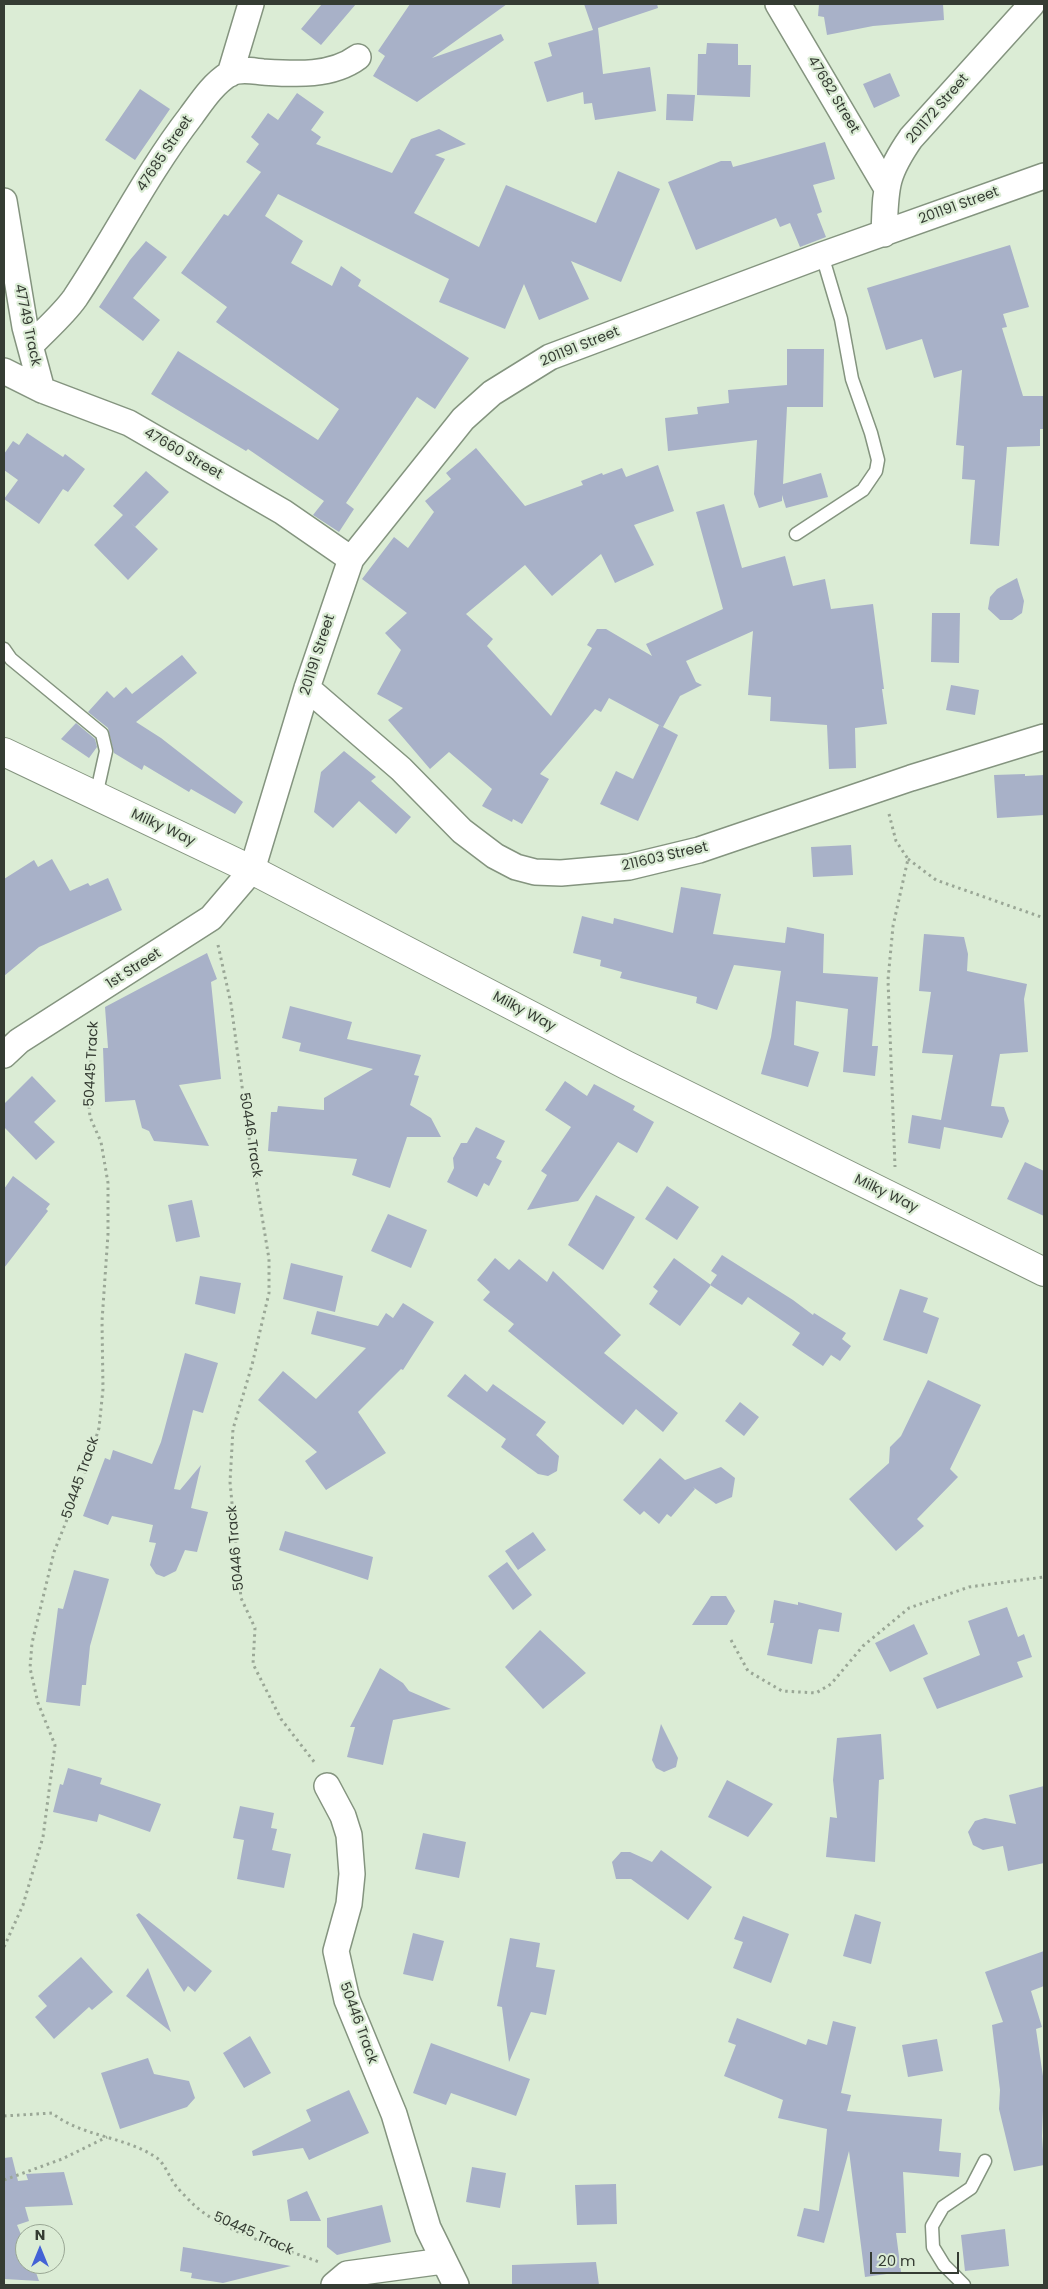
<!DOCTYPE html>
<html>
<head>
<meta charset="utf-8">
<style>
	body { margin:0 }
	#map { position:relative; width:1048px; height:2289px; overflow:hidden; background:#dbecd5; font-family:Poppins,sans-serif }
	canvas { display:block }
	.frame { position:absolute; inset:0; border:5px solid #353c33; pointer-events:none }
	.north { position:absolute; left:15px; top:2224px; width:50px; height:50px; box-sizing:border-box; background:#dbecd5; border:1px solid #99a694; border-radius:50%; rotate:0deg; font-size:14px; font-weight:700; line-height:20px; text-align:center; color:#353c33 }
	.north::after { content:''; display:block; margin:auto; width:18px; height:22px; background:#4462d6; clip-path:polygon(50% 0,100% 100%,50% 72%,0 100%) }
	.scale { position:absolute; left:870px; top:2252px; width:89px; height:22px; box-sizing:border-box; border:2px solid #353c33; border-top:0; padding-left:6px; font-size:15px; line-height:18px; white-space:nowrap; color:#353c33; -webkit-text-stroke:4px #dbecd5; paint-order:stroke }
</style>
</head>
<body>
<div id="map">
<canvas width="1048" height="2289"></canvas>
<div class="frame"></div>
<div class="north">N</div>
<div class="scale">20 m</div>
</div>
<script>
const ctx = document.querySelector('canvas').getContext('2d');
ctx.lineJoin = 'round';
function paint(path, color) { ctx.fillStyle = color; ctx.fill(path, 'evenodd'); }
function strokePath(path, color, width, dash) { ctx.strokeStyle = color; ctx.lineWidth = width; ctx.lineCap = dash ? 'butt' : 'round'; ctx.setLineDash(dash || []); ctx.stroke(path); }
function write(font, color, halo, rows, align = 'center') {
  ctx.font = font + ' Poppins,sans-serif'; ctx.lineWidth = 4.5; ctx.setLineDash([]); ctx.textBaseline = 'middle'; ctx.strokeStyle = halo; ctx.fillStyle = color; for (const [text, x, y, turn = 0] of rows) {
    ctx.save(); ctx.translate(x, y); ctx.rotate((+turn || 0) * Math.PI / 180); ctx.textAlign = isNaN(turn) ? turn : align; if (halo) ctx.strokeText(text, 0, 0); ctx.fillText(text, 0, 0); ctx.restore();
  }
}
paint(new Path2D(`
	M322,4H356L321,45L301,29Z
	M410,4H507L432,58L501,34L504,40L417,102L373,76L385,56L378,51Z
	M584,4H657L658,8L598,28L603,74L650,67L656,111L595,120L592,103L584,104L583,92L547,102L534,62L552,56L548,43L593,30Z
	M819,4H943L944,20L873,26L827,35L824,17L818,16Z
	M707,43L738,44V65H751L750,97L697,95L698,54H706Z
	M890,73L900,96L874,108L863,84Z
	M140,89L170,109L135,160L105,140Z
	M297,93L324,112L311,130L321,137L316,144L392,173L411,139L439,129L466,144L435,155L445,159L414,213L479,247L506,185L596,223L618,171L660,189L621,282L571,261L589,299L539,320L524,284L505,329L439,302L449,279L278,194L265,216L303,241L291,263L332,286L341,266L361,280L358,286L469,358L435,409L417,397L346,503L354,509L339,532L313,515L324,501L248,449L246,451L151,394L178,351L318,440L339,409L216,322L227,307L181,273L224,214L228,216L261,172L246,162L259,144L251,137L268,113L278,120Z
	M667,94L695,95L693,121L666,120Z
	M825,142L835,179L813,185L822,212L817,214L826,237L800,247L790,223L780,227L776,218L696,250L668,182L721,161H731L733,167Z
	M146,241L167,257L133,298L160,320L143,341L99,307L130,260Z
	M1010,245L1029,307L1003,314L1007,327L1002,328L1023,396H1044V429H1040V446L1007,447L999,546L970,544L975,480L962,479L964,446L956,445L962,370L934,378L922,339L886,350L867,288Z
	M787,349H824L823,407H787L783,484L821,473L828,497L786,508L782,495V501L759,508L754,494L757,440L668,451L665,418L698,414L697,407L729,403L728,390L787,385Z
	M27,433L63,457L65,454L85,469L68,492L63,489L39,524L4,499L18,480L4,470V454L13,441L19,445Z
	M476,448L525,506L583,485L581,481L602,473L603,475L622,468L626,477L658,465L674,511L634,525L654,565L615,583L601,554L552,596L525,565L466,614L493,639L487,646L551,716L592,648L587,645L597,629H606L652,656L646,644L723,609L696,512L724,504L742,568L785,556L793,586L825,579L831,609L873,604L884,689H882L887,724L855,728L856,768L829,769L827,725L770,721L771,697L748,695L753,631L686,661L696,682L702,685L680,696L663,727L609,698L601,712L595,709L540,774L549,779L522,824L513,819L512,822L482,806L492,789L449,752L430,769L388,720L403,708L377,694L401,650L385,633L407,613L362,579L394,537L408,548L434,512L425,501L451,479L446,473Z
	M146,471L169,492L135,527L131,523L158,549L128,580L94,545L123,515L113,506Z
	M1017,578L1024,601L1022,613L1012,620H1000L988,609L990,597L997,589Z
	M932,613H960L959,663L931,662Z
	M182,655L197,673L136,722L161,738L243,802L235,814L191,789L189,792L144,765L142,770L114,753L108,728L88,712L107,691L114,698L126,687L132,694Z
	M951,685L979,690L975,715L946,710Z
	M76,723L95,739L97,747L89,758L61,739Z
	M659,725L678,735L638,821L600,804L616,771L633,779Z
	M344,751L376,777L371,781L411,817L396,834L359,801L333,828L314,812L321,772Z
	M1025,774V776L1044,775V815L997,818L994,775Z
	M851,845L853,875L813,877L811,847Z
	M52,859L70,891L88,883L90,886L108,878L122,910L39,947L4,976V879L34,860L38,867Z
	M681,887L721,894L713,934L785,943L787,927L824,934L823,973L878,977L872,1046H878L875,1076L843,1072L848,1009L796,1001L794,1045L819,1052L808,1087L761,1074L771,1037L781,971L734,965L717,1010L696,1003L697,997L620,978L622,972L600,966L601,960L573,953L582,916L613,924L614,918L673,933Z
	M924,934L964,937L968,954L967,971L1027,984L1024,999L1028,1052L1000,1054L991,1106L1004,1107L1009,1121L1002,1138L944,1127L940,1149L908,1143L912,1115L941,1120L953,1055L922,1053L931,992L919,991Z
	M207,953L217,979L211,982L221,1079L179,1085L209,1146L154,1141L149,1131L142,1128L135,1100L105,1102L103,1048H108L105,1007Z
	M290,1006L352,1022L347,1039L421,1055L414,1075L419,1076L410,1105L431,1118L441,1137H407L390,1188L352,1175L357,1159L268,1151L271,1112H277L278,1106L324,1110V1098L373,1069L299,1051L301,1043L282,1038Z
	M32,1076L56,1101L34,1122L55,1142L36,1160L4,1127V1104Z
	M565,1081L587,1096L594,1084L635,1106L633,1110L654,1122L637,1153L618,1142L578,1201L527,1210L547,1175L541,1171L571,1127L545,1110Z
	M476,1127L505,1141L496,1158L502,1161L489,1186L484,1183L477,1197L447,1182L454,1168L453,1158L461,1143H467Z
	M1025,1162L1044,1171V1216L1007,1199Z
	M13,1176L50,1204L46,1209L48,1211L4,1268V1189Z
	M667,1186L699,1207L677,1240L645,1219Z
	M596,1195L635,1217L603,1270L568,1245Z
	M192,1200L200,1237L176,1242L168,1205Z
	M388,1214L427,1230L411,1268L371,1251Z
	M722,1255L793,1300L813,1315L814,1313L846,1333L842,1339L851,1346L840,1361L831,1355L823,1366L792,1345L800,1333L748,1297L742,1305L710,1285L717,1275L711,1271Z
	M495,1258L509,1270L519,1259L547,1282L553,1271L621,1335L604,1353L678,1413L663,1432L636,1409L623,1425L508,1331L514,1324L483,1300L490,1292L477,1280Z
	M674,1258L711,1285L680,1326L649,1304L658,1291L653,1287Z
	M291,1263L343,1276L335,1312L283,1299Z
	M200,1276L241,1283L235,1314L195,1304Z
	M900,1289L928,1298L923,1312L939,1318L927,1354L883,1340Z
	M403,1303L434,1322L403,1370L401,1369L358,1412L386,1453L326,1490L305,1461L317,1452L258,1400L283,1371L316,1399L366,1348L311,1334L317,1311L378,1326L386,1313L393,1318Z
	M185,1353L218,1363L203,1413L193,1410L174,1489L180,1490L201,1465L191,1508L208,1512L197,1552L185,1550L176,1571L164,1577L156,1574L150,1565L156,1543L149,1542L153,1525L112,1516L108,1525L83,1516L105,1458L110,1460L113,1450L152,1464L161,1442Z
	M465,1374L487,1392L493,1384L546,1422L536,1435L559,1456L557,1471L548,1476L538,1474L501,1447L506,1439L447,1396Z
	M928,1380L981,1405L950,1469L958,1477L917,1519L924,1526L896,1551L849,1499L889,1463L890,1447L901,1436Z
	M740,1402L759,1417L744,1436L725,1421Z
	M660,1458L685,1480L721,1467L735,1478L732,1497L716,1504L693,1487L695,1489L671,1517L667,1514L659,1524L644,1511L640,1515L623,1500Z
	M285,1531L373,1557L368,1580L279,1550Z
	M533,1532L546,1550L518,1570L505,1551Z
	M507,1562L532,1595L513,1610L488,1576Z
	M74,1570L109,1579L90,1646L86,1685H82L80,1706L46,1702L58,1608L63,1609Z
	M711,1596H726L735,1611L727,1625H692Z
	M774,1600L798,1605V1602L842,1613L839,1632L819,1629L818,1631L812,1664L767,1655L774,1623H770Z
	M1007,1607L1018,1637L1024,1634L1032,1657L1017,1662L1023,1677L937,1709L923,1678L980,1655L968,1621Z
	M914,1624L928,1654L890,1672L875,1643Z
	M540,1630L586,1673L543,1709L505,1667Z
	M380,1668L403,1683L409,1691L451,1709L393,1720L383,1765L347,1757L355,1727H350Z
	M661,1724L678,1758L676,1767L664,1772L656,1768L652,1760Z
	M881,1734L884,1779L879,1780L875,1862L826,1857L830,1817L837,1818L833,1780L837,1738Z
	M68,1768L102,1778L100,1784L161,1804L150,1832L99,1814L97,1822L53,1812L60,1784L63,1785Z
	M727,1780L773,1804L748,1837L708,1817Z
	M1044,1786V1863L1008,1871L1003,1846L983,1850L973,1845L968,1832L975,1821L985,1818L1016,1824L1009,1795Z
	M240,1806L274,1813L271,1828L277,1829L272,1850L291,1854L284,1888L237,1879L244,1840L233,1838Z
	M423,1833L466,1842L459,1878L415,1869Z
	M661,1850L712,1887L688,1920L631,1879H616L612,1862L621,1852H630L652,1862Z
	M139,1913L212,1971L195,1992L188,1986L184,1992L136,1915Z
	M855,1914L881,1922L871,1964L843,1956Z
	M743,1916L789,1934L771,1983L733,1968L743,1942L734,1939Z
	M413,1933L444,1941L433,1981L403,1974Z
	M510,1938L540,1943L536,1967L555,1970L546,2015L531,2012L509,2062L502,2007L497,2006Z
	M1044,1951V1986L1031,1991L1042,2027L1036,2029L1044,2083L1042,2136L1044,2165L1014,2171L999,2109L1000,2090L992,2025L1003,2022L985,1972Z
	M81,1957L113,1992L92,2010L89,2007L54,2039L35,2017L47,2006L38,1996Z
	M148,1968L171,2032L126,1996Z
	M737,2018L806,2045L808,2039L827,2045L833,2021L856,2027L841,2093L851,2095L847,2111L942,2119L939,2151L961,2153L959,2177L903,2172L906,2233H896L901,2272L865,2277L849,2151L824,2243L797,2236L804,2208L819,2211L827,2129L778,2118L783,2100L724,2076L736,2045L728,2042Z
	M250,2036L271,2073L244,2088L223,2053Z
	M937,2039L943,2071L908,2077L902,2045Z
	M431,2043L530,2079L516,2116L451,2093L446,2105L413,2093Z
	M148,2058L154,2074L189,2081L195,2098L187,2107L120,2129L101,2073Z
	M349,2090L369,2133L309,2160L303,2148L253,2156L252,2151L311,2121L306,2110Z
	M12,2157L18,2181L28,2180L26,2174L64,2172L73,2205L25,2207L29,2221L17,2225L25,2244V2264H33L39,2281L4,2279V2158Z
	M472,2167L506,2173L500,2208L466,2202Z
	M616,2184L617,2224L577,2225L575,2185Z
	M307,2191L321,2221H290L287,2200Z
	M382,2205L391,2242L337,2255L327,2247V2218Z
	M1005,2229L1009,2266L965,2271L961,2235Z
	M183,2247L291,2266L223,2283L191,2278L192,2273L180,2271Z
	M596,2262L599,2285H512V2265Z`), '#a8b1c8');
const lane = new Path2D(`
	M796,534L863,490L876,471L878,460L871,433L852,379L841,319L822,255
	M4,649L11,659L102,734L106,751L96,796
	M964,2285L944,2265L933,2247L932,2226L943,2207L971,2188L985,2161`);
const street = new Path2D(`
	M778,4L886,187
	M230,74L251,4
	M4,201L25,327L42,390
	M884,234C886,188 884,177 911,138L1032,4
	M31,345C45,330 63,315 75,298C115,238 147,173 191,116C202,101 213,84 229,74C239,68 252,71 263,72C294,74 331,77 358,57
	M4,371L42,390L129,423L283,512L351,559
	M307,688L401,769L462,831L495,856L516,867L535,872L561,873L629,867L699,850L911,778L1044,737
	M4,1055L19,1041L211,918L252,870L307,688L351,559L463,419L492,393L550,357L822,255L1044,176
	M327,1786L343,1816L349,1835L352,1874L349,1904L336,1951L347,2000L394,2114L428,2228L456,2285
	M334,2285L347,2274L443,2261`);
const secondary = new Path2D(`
	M4,752L252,870L626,1065L1044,1272`);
strokePath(lane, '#84947f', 15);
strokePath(street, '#84947f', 28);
strokePath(secondary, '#84947f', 30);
strokePath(new Path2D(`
	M889,814L896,841L908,859L893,926L888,980L895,1167
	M908,859L936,880L1044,918
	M218,945L231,1004L248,1131L269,1259V1293L252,1365L233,1429L230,1482L241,1598L255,1628L253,1664L281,1719L315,1763
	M731,1640L748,1671L782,1691L816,1693L831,1684L863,1646L909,1608L969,1587L1044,1577
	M4,1947L23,1905L43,1837L55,1745L38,1703L30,1668L32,1643L54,1552L82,1482L99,1428L103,1389L102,1321L108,1234V1183L101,1142L90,1117L88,1094L94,1026
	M4,2116L52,2113C82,2137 125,2136 157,2158C165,2164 169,2177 176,2186C181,2192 188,2199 194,2205C225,2233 280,2247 319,2262
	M4,2180L62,2159L107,2137`), '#9aa796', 3, [2.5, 4]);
strokePath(lane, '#fff', 12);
strokePath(street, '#fff', 25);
strokePath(secondary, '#fff', 28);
write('14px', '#353c33', '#dbecd5', [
	["47682 Street",833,95,59],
	["201172 Street",938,109,-49],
	["47685 Street",165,154,-56],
	["201191 Street",959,206,-20],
	["47749 Track",27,325,78],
	["201191 Street",580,347,-22],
	["47660 Street",183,454,30],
	["201191 Street",318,655,-72],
	["Milky Way",163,828,25],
	["211603 Street",665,857,-13],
	["1st Street",134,969,-33],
	["Milky Way",524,1012,28],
	["50445 Track",92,1064,-87],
	["50446 Track",250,1135,81],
	["Milky Way",886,1194,26],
	["50445 Track",81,1478,-71],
	["50446 Track",236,1548,-95],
	["50446 Track",358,2023,70],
	["50445 Track",253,2234,24]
]);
</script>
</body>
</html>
